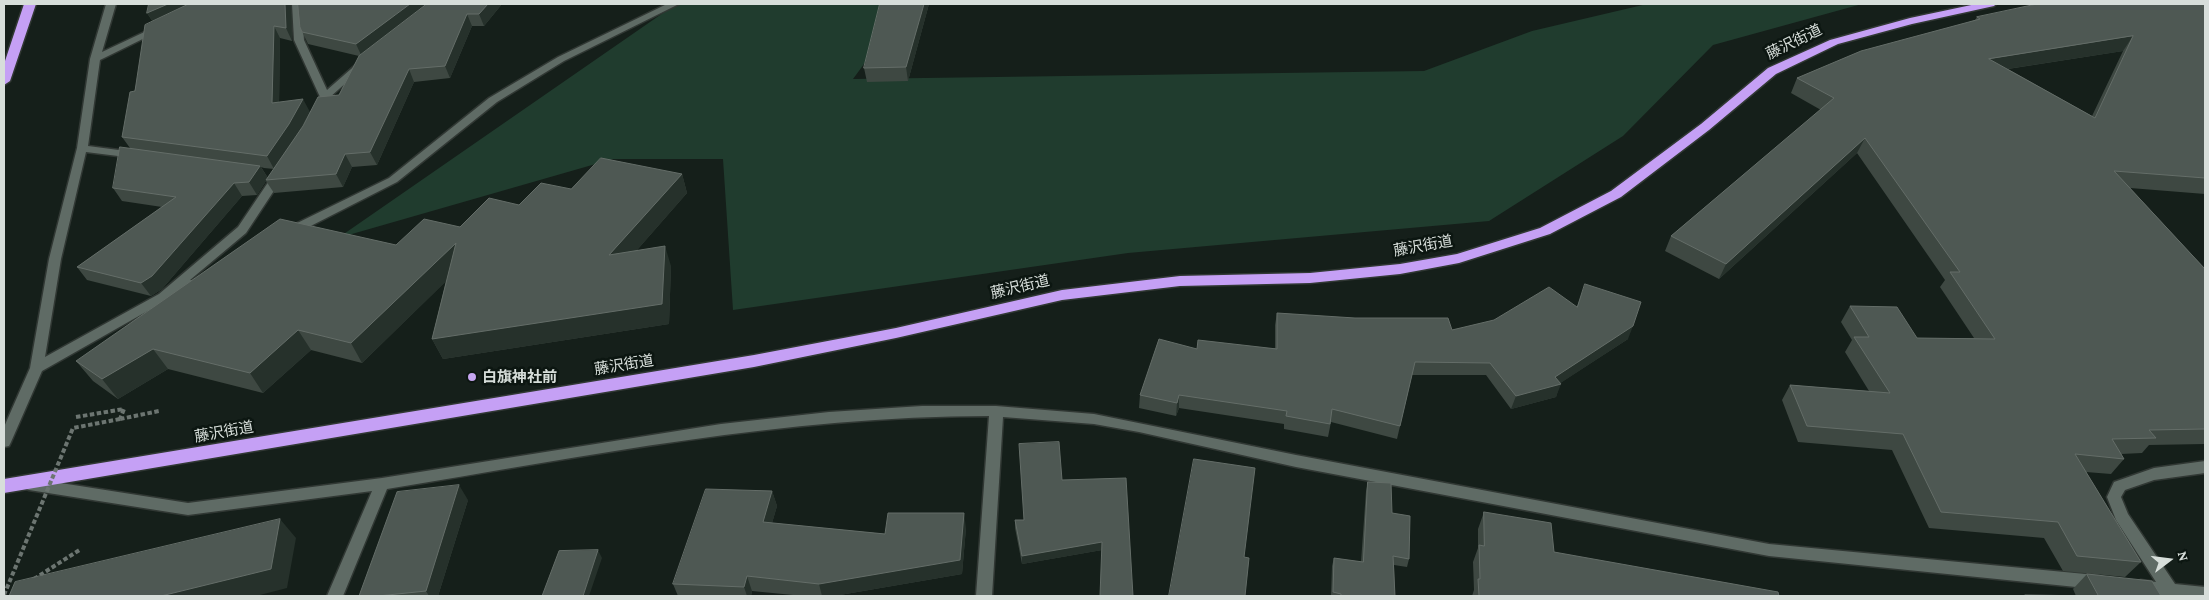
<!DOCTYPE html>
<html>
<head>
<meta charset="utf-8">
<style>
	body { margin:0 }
	#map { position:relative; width:2209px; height:600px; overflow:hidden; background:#151f1a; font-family:"Crimson Pro",serif }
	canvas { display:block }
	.frame { position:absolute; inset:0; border:5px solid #d7deda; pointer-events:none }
	.north { position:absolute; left:2144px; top:535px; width:50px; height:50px; -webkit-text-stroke:4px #0c1611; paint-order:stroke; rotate:75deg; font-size:14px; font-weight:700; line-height:20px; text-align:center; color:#d7deda }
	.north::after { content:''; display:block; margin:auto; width:18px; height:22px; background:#d7deda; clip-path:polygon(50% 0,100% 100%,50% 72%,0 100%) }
</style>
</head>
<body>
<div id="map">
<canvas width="2209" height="600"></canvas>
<div class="frame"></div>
<div class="north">N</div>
</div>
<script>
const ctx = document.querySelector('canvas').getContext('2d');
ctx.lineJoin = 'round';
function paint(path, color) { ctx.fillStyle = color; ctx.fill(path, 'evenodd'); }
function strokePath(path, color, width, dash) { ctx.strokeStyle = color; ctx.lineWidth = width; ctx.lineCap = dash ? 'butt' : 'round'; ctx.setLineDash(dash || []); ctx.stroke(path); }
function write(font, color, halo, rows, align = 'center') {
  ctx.font = font + ' "Crimson Pro","Noto Sans JP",serif'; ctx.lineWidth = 5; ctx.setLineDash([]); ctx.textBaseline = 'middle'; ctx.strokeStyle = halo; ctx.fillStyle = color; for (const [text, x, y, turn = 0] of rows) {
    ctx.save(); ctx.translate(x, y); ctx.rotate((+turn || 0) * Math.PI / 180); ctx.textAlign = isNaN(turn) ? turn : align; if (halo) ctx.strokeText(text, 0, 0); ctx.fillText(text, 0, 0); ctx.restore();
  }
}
paint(new Path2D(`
	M676,4H908L853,79L1424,71L1532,31L1647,4H1862L1713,45L1623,136L1489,221L1128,253L733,310L723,159H613L338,238Z`), '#203c2e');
const minor = new Path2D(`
	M106,4H116L102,52L155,27L158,26L163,29L100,60L88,146L134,152L139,155L134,158L86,152L61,259L45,357L159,294L238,227L275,172H283L285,174L246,233L190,280L196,281L198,284L196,287L167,300L42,371L11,442L9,446L4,447V427L30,368L49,259L77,148L90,59Z
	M292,4H301L304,40L327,90L359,62H365L367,64L329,98L322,113H314L313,111L320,97L294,40Z
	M667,4H679L564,61L497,102L397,182L293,235H285L283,232L285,229L389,178L489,98L558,57Z
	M922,406H996L1094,414L1296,455L1769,544L2096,575L2102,577L2104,582L2102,587L2096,589L1769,556L1296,467L1139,432L1094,424L1003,417L992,596H976L989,416C786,416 587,456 387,489L343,596H327L372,491L188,515L29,490L24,488L22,484L24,480L29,478L188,503L382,478L721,424L829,412Z
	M2205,461V473L2154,480L2125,490L2121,497L2128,514L2175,584L2205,587V596H2164L2135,592L2133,587L2135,582L2141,580L2156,582L2116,520L2107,497L2114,482L2154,468Z`);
const highway = new Path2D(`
	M24,4H36L10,81L4,85V64Z
	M1976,4H1996L1994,6L1912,24L1838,44L1776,74L1709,130L1621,197L1550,234L1459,263L1400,274L1310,283L1180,286L1062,300L896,338L754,367L4,493V479L754,355L896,328L1062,290L1180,276L1310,273L1400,264L1457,254L1540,228L1611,191L1701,124L1768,68L1830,40L1910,18Z`);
strokePath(minor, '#313834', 3);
strokePath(highway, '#313834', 3);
strokePath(new Path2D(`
	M76,417L124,409L120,419
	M120,419L159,411
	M34,579L81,549`), '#6c7571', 4, [4.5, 2.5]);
paint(minor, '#5f6b65');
paint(highway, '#c5a0f5');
strokePath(new Path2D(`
	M4,595L73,428L120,419`), '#6c7571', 4, [4.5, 2.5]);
paint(new Path2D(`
	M149,4H291L292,41L280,38L279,102L310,112L300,130L339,95L359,56L308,44L300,27L502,4L484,26H472L450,78L414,82L377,165L352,167L343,187L274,193L266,181L257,195L242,196L162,289L151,296L87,280L77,267L162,207L122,201L113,188L130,148L122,137L153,22L147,13ZM261,167L264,168L274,169L268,178Z
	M929,4L908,81L867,82L864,68Z
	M2048,4H2205V194L2130,188L2205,269V444L2149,445L2142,453L2121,454L2124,459L2111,474L2086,472L2141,562L2125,577L2063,571L2044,538L1929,528L1892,450L1798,442L1782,400L1790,385L1869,391L1845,352L1852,340L1841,322L1850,306L1917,338H1974L1940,287L1945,280L1857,153L1719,279L1665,251L1671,236L1821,110L1791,93L1797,78L1975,20L1977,17ZM2123,51L2092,116L2008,69Z
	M682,174L687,193L637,250L671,266L669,324L443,359L432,339L446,281L362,363L311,350L263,393L168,369L118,399L93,381L76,361L396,245L460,227L519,205L571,189Z
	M1577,307L1628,339L1560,383L1556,397L1511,409L1486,375H1412L1397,439L1331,422L1328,437L1284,429V424L1179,408L1176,416L1139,408L1140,395L1197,349L1275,348V325L1277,313L1452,330Z
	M1062,480L1102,550L1022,564L1015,528V520H1024Z
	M1368,482L1392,513L1409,559L1407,567L1394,565L1395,596H1331L1332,566L1334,558L1361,562L1366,491Z
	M772,491L777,506L772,523L885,534L966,528L962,574L834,596H803L752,591L751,596H678L673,584Z
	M468,500L438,596H359Z
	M1484,512L1554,552L1779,596H1472L1474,590L1473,562L1478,548V529Z
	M2087,574L2161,596H2024L2025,595L2076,596L2073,589Z`), '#3e4842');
paint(new Path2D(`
	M168,4H201L155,25L147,13Z
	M285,4H291L292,41L286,28Z
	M410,4H431L362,57L356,44Z
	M488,4H502L484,26L479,14Z
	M924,4H929L908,81L906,67Z
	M467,14L472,26L450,78L445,66Z
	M274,26L280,38L279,115L272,103Z
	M2133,36L2123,51L1981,73L1989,59Z
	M409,69L414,82L377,165L370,152Z
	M303,99L310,112L296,137L274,169L267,156Z
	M1865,138L1857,153L1719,279L1726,264Z
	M345,154L352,167L343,187L336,174Z
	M260,166L268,178L257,195L249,182Z
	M682,174L687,193L616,274L609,255Z
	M234,183L242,196L162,289L151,296L141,283Z
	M456,243L465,263L362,363L351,343Z
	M665,246L671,266L669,324L443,359L432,339Z
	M1633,326L1628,339L1556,386L1561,384L1556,397L1511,409L1516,396L1555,377Z
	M298,330L311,350L263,393L250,373Z
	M153,349L168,369L118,399L102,379Z
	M1179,395V408L1176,416L1177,403Z
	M459,485L468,500L438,596H429L426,591Z
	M772,491L777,506L768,537L763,522Z
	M964,513L966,528L962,574L834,596H822L819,584Z
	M280,519L296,538L287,588L256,596H161Z
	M1102,542V550L1022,564V556Z
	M598,550L602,558L589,596H583Z
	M747,576L752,591L751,596H747L744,587Z`), '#26312b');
const building = new Path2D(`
	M149,4H168L147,13Z
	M189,4H285L286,28L274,26L272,103L303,99L289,124L267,156L122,137L130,92L135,91L145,25Z
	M298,4H410L356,44L302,32L300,27Z
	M427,4H488L479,14H467L445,66L409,69L370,152L345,154L336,174L266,180L303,126L318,97L339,95L359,56Z
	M880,4H924L906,67L864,68Z
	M2037,4H2205V178L2114,171L2205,269V429L2149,430L2156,438L2112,439L2124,459L2075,454L2141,562L2077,556L2058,522L1941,512L1903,434L1807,426L1790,385L1890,393L1854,337H1869L1850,306L1897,307L1917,338L1995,339L1950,272H1960L1865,138L1726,264L1671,236L1834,98L1797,78L1861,51L1980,19L1977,17ZM2133,36L2095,118L1989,59Z
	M120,147L260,166L249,182L234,183L152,276L141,283L77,267L176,197L113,188Z
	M601,158L682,174L609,255L665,246L662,304L432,339L456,243L351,343L298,330L250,373L153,349L102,379L76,361L280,219L396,245L424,219L460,227L489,198L519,205L541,183L571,189Z
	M1585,284L1641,302L1633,326L1555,377L1561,384L1516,396L1490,363L1415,362L1400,426L1332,409L1330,424L1286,416L1287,411L1179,395L1177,403L1140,395L1159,339L1197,349L1198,340L1277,349V313L1355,318H1448L1452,330L1494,320L1549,287L1577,307Z
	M1059,442L1062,480L1126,478L1133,596H1100L1102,542L1022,556L1015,520H1024L1019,444Z
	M1194,459L1255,468L1244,557L1249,558L1245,596H1169Z
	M1368,482L1391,483L1392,513L1410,516L1409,559L1393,556L1395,596H1341V594L1333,592L1334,558L1363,562Z
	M459,485L426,591L378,596H359L397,492Z
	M706,489L772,491L763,522L885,534L888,513H964L960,560L819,584L747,576L744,587L673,584Z
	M1484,512L1551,523L1554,552L1778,592L1779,596H1479L1478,579H1480L1479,545L1484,546Z
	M280,519L271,569L161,596H9L15,582Z
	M598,550L583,596H542L559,551Z
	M2087,574L2152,581L2161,596H2099Z
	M2025,595L2094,596H2026Z`);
paint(building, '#4e5853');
strokePath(building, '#646d68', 1);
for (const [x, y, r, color] of [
	[472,377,5,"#c6a6f0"]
]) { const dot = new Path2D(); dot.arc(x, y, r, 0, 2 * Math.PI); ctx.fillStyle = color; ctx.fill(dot); strokePath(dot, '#0c1611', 2); }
write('15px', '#d7deda', '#0c1611', [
	["藤沢街道",1794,42,-26],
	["藤沢街道",1423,246,-10],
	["藤沢街道",1020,287,-13],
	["藤沢街道",624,365,-9],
	["藤沢街道",224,432,-10]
]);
write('bold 15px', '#d7deda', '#0c1611', [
	["白旗神社前",482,377]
], 'left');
</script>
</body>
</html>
